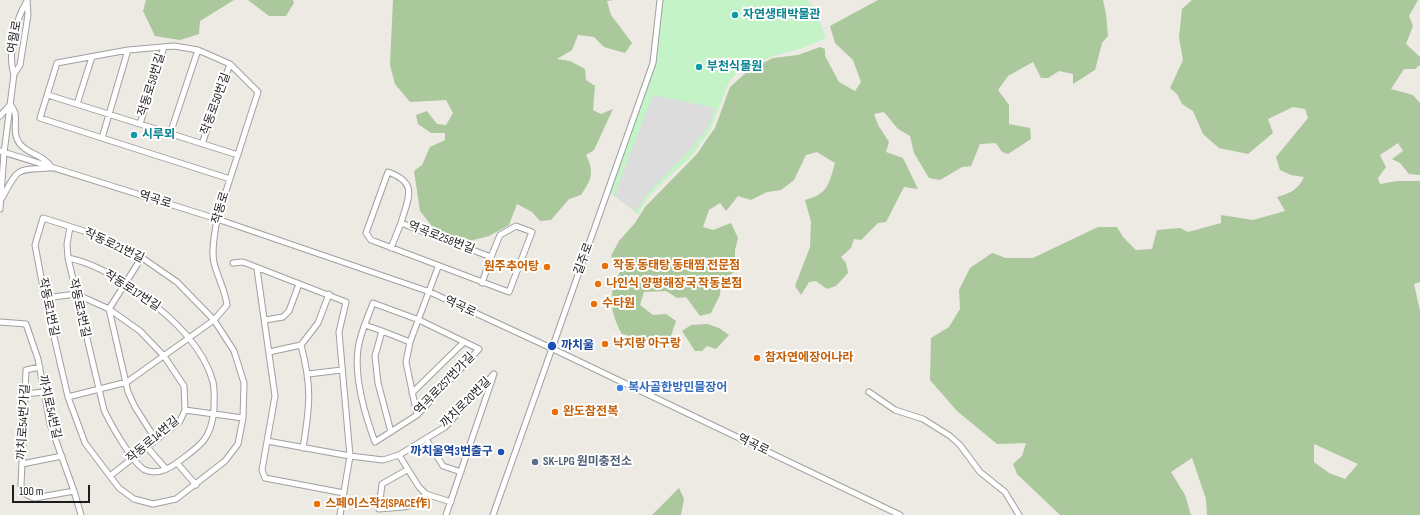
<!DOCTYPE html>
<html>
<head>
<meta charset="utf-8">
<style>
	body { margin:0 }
	#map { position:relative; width:1420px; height:515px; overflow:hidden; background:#ede9e3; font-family:"Sofia Sans Condensed",sans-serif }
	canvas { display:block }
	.scale { position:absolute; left:12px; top:485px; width:78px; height:18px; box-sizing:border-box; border:2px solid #1c1c1c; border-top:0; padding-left:5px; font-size:12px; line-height:14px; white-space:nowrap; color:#1c1c1c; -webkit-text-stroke:3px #fff; paint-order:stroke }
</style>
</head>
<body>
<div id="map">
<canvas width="1420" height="515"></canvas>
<div class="scale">100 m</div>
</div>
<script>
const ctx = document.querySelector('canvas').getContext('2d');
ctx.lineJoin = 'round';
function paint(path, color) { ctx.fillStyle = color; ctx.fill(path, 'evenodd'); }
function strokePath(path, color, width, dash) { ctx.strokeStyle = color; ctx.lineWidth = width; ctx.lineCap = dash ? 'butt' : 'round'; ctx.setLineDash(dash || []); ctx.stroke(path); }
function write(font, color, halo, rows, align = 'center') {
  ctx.font = font + ' "Sofia Sans Condensed","Noto Sans KR",sans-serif'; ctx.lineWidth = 4; ctx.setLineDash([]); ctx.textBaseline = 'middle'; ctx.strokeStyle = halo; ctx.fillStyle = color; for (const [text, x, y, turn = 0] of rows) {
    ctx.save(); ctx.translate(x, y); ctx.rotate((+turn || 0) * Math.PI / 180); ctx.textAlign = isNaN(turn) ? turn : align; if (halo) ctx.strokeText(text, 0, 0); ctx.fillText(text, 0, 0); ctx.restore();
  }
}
paint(new Path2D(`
	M146,0H234L200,21L199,34L180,40L155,36L143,11Z
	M248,0H293L294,3L286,16H269Z
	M393,0H614L607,1L611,15L632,43L625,53L604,47L594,37L578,35L572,50L557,59L570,61L585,69L586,80L595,86L593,110L601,114L613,109L594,150L586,155C595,173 591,180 581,195L569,199L551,220L540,221L532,212L517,204L509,225L489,236L469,241L435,230L420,211L414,171L422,165L430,147L445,140V133H431L418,124L416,115L427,111L437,124L446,125L453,113L446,100L410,102L395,84L390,65Z
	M878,0H1103L1106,14L1108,36L1102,43L1095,70L1073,84V74L1059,71L1048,78H1041L1033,62L1008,76L998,90L1009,105V124L1030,128L1031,139L1008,154L1002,152L996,143L980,144L971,166L962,167L940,180L929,178L914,153L910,136L898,129L884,112L874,114L878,125L889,142L886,152L903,158L918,189L904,187L886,222L878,223L861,240L854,239L851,248L841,257L846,263L848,273L836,286L827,289L816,281L809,282L801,295L795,286L810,247L811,222L805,200C828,194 829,184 835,163L817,152L806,155L794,180L781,190L767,192L751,200L738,196L726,211L720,203L709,210L703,227L713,230L731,223L738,238L735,250V271L721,282L720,295L711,313L700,316L686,297L677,298L666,291L644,292L640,305L653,315L666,314L676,321L670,339L660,343L622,334C612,316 608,299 616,280C619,274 623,267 622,260L615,262L611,256L619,241L635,223L645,207L697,154L707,139L715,128L730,87L749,70L773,58L798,55L820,47L825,49V56L839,82L855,91L861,82L853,60L835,43L830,26Z
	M1192,0H1418L1409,16L1413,26L1406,44L1420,57V65L1415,69H1404L1391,89L1413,95L1420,103V175L1409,174L1400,163L1392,159L1403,151L1398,143L1380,155L1386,167L1378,178L1380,184L1397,181H1420V282L1414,284L1420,311V515H1207L1206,499L1192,458L1171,472L1185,495L1191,515H1060L1017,474L1013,464L1022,456L1026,443L997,444L957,411L930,380L931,338L949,327L960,309L959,290L970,268L992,253L1006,258H1033L1098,227H1117L1123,237L1136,250L1152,249L1157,230L1180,228L1188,232L1221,223V215L1253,220L1285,211L1277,197C1289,194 1299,189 1304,177L1291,175L1280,170L1276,157L1308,118L1305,109L1293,107L1268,119L1273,133L1248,154L1219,148L1203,134L1193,111L1182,104L1177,94L1170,88L1183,60L1179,37L1182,9ZM1314,444L1358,464L1345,479L1329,473L1314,462Z
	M707,324L719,328L729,335L716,349L707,346L702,351H695L682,331L691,325Z
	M679,488L684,499L681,515H652Z`), '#aac89c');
paint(new Path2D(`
	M660,0H807L815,9L826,38L803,48L773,56L738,71L728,84L710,130L690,158L669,176L648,197L638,214L609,192L653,63Z`), '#c3f3c6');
paint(new Path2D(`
	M653,95L715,108L709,125L691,149L652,188L635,211L614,196Z`), '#dcdcdc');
const minor = new Path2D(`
	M14,74C7,54 16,19 27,1
	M48,95L238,155
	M10,104C12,107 14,110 15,113C17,123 12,134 20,144C29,155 43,154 52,168
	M77,104L92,57
	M0,116L10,105
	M140,124L164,47
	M170,134L198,50
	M102,138L230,179
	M202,144L230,64
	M0,151L217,219L430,292L551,348L900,515
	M388,172C419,183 408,198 401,223L491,257L500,235L516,226L532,232L509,292L371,240L366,233Z
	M2,198C19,167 15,170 49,168
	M0,209L4,153L14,74L20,65L28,15L27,0
	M43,218L87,232L138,255L177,282L214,320L234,351L244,383L243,418L238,444L225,461L176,499L153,504L134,499L119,488L85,443L68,397L45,298L35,245Z
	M391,248L401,223
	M142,257L109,309L128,392L135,407L156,440
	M68,258C96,263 123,281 145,298C173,318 204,348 213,382C215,391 214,400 214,409C213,420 211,431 204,440C198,448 186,456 178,462C169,469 157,475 145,470C133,464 110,423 104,410L68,258L67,244L70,227
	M233,263L243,262L346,302L339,332L350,456L340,515
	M257,269L275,396L262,470L265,478L344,493
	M482,283L491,257
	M45,298L76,294L109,309L140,331L164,356L184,386L185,410L180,421L110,476
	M373,303L419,320L479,349L417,415L375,442C365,415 354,379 358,349C360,333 368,317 373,303Z
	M265,320L283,317L289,311L299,284
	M0,322L26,324L38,359L50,424L74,491L81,515
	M365,325L382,331
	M301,345C312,387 310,405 303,448
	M269,352L301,345L318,323L329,294
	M40,367L26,370L21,485C23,493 26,496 35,498L74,491
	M308,374L342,370
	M869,392L895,410L923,419L950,436L960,445L980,472L1005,492L1019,515
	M412,393L464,342
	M25,394L44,392
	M68,397L127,382L214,320L227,305C225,290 218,278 214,263C211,249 215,233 217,219L258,92L230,64L198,50L174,46L128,50L57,63L40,118L102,138L128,50
	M185,410L243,418
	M417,415L406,362L410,342L438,267
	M391,432L378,383L375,356L382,331L410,342
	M426,439L443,466L461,472
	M267,441L350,456L383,460L399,455L445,427L494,374
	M147,447L166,469
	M399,455L419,487L426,494L451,502
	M177,463L196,485
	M22,464L62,456
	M407,470L382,484L379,509L403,507L418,504L426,494
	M446,515L493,377
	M493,515L653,63L660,0`);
strokePath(minor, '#a0a0a0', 7);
strokePath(minor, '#fff', 5);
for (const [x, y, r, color] of [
	[735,15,4,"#0f9aa8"],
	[699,67,4,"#0f9aa8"],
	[134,135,4,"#0f9aa8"],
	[605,266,4,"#e8710a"],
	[547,267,4,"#e8710a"],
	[598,284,4,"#e8710a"],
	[594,304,4,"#e8710a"],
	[605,344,4,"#e8710a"],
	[552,346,5,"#1a4fb4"],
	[757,358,4,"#e8710a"],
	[620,388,4,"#3f7fe0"],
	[555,412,4,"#e8710a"],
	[501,452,4,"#1a4fb4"],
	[535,462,4,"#5c6f8a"],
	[317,504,4,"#e8710a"]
]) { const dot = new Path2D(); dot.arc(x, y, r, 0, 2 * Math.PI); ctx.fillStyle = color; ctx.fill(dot); strokePath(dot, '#fff', 1.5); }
write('bold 12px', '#0d838f', '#fff', [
	["자연생태박물관",743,15],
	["부천식물원",707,67],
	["시루뫼",142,135]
], 'left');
write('12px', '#1c1c1c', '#fff', [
	["여월로",15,37,-80],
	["작동로58번길",152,85,-73],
	["작동로50번길",216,104,-70],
	["역곡로",155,200,17],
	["작동로",221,208,-74],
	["역곡로258번길",441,238,21],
	["작동로21번길",114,246,25],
	["길주로",584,259,-70],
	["작동로17번길",132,291,33],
	["작동로1번길",48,307,78],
	["역곡로",460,307,25],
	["작동로3번길",79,308,77],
	["역곡로257번가길",445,384,-46],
	["까치로20번길",466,403,-45],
	["까치로54번길",49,407,77],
	["까치로54번가길",24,422,-87],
	["작동로14번길",153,440,-40],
	["역곡로",753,445,26]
]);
write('bold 12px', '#c56008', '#fff', [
	["작동 동태탕 동태찜 전문점",613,266],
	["원주추어탕",539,267,"right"],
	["나인식 양평해장국 작동본점",606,284],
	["수타원",602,304],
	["낙지랑 아구랑",613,344],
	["참자연에장어나라",765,358],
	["완도참전복",563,412],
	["스페이스작2(SPACE作)",325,504]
], 'left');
write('bold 12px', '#164399', '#fff', [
	["까치울",561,346],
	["까치울역3번출구",493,452,"right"]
], 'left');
write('bold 12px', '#366cbe', '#fff', [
	["복사골한방민믈장어",628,388]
], 'left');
write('bold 12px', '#4e5e75', '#fff', [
	["SK-LPG 원미충전소",543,462]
], 'left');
</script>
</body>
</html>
